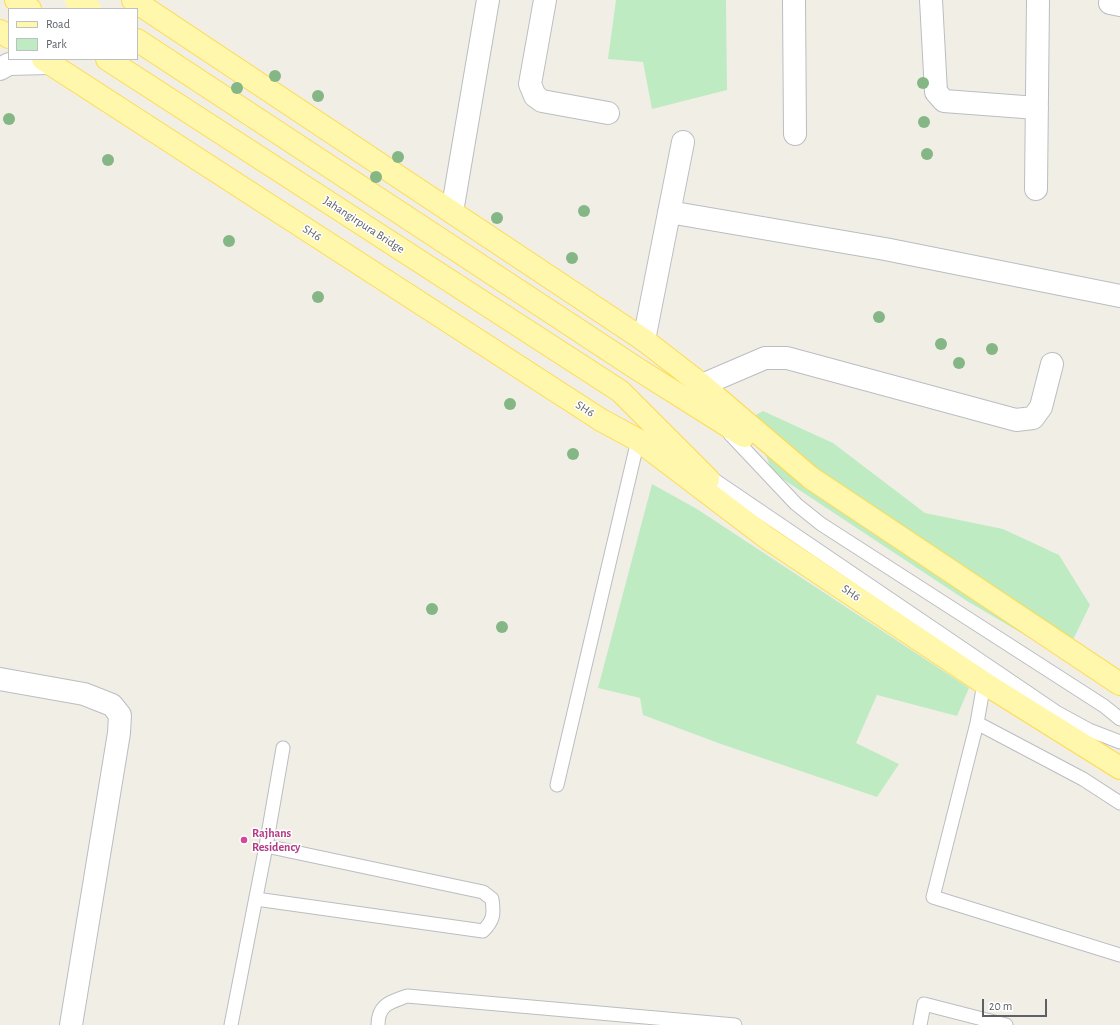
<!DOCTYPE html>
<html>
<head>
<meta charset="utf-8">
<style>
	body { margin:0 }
	#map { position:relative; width:1120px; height:1025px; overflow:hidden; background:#f1efe5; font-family:"Alegreya Sans",sans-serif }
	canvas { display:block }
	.legend { position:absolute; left:8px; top:8px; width:130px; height:52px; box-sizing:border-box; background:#fff; border:1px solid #bec0c2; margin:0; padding:5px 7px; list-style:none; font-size:12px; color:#5d6167 }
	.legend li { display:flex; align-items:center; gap:8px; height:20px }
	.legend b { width:20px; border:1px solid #bec0c2 }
	.scale { position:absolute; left:982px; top:999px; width:65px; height:18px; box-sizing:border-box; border:2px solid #5d6167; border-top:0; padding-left:5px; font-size:12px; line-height:14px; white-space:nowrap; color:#5d6167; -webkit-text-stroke:3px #fff; paint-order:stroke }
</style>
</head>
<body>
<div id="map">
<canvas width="1120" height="1025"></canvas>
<ul class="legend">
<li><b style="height:5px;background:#fff7ac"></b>Road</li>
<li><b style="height:11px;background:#bfebc2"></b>Park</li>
</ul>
<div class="scale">20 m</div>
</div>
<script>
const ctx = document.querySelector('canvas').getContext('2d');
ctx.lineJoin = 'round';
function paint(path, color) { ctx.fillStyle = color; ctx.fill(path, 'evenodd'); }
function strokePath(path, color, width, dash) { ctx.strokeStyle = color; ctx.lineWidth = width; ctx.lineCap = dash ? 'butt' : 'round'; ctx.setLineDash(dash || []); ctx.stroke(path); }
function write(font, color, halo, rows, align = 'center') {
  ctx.font = font + ' "Alegreya Sans",sans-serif'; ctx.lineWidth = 3; ctx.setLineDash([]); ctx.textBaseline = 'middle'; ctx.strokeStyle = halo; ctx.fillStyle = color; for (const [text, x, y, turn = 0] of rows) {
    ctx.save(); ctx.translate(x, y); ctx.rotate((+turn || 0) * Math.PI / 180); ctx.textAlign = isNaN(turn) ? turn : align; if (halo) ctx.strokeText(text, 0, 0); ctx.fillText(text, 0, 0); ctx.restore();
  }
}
paint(new Path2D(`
	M616,0H726L727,90L652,109L643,62L608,59Z
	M763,411L833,443L925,513L1003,529L1059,555L1090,605L1064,658L967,601L772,472L752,417Z
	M652,484L697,509L969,688L957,716L877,695L856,743L899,764L877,797L721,744L643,715L640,698L598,688Z`), '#bfebc2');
const lane = new Path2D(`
	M730,434L796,504L821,524L1104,706L1120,719
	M704,473L1056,712L1089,730L1120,742
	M984,683L977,723L933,897L1120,955
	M977,723L1083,779L1120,803
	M557,785L638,440
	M256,899L483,931C494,920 494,914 492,899L483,892L266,846
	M231,1025L266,846L283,748
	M378,1025C378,1004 391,1002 407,996L735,1025
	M920,1025L924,1004L1006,1025`);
const street = new Path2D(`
	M545,0L530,84L535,96L542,101L608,113
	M794,0L795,134
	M931,0L936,92L944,101L1037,108
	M1110,3L1120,5
	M1036,189L1038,0
	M452,212L488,0
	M669,212L885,249L1120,296
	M644,340L683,142
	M702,385L765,358H787L1016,420L1033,418L1041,407L1052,364
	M0,679L84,694L112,705L120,715L119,733L71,1025`);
const secondary = new Path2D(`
	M0,69L9,64L48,63L50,59`);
const primary = new Path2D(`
	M16,0L30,9
	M133,0L644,340L702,385L811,478L1120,684
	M0,31L9,37
	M137,40L636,368L744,436
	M43,59L601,420L638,440L767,538L984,683L1120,768
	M107,59L620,391L708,479`);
strokePath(lane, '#babdc2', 15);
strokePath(street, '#babdc2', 24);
strokePath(secondary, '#bbbec5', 24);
strokePath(primary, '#ffda50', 24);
strokePath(lane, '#fff', 13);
strokePath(street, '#fff', 22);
strokePath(secondary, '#fff', 22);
strokePath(primary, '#fff7ac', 22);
const primaryBridge = new Path2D(`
	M76,0L90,9`);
strokePath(primaryBridge, '#ffda50', 24, []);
strokePath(primaryBridge, '#fff7ac', 22);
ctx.fillStyle = '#85b685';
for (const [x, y] of [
	[275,76],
	[923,83],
	[237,88],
	[318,96],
	[9,119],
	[924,122],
	[927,154],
	[398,157],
	[108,160],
	[376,177],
	[584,211],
	[497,218],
	[229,241],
	[572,258],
	[318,297],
	[879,317],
	[941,344],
	[992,349],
	[959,363],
	[510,404],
	[573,454],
	[432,609],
	[502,627]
]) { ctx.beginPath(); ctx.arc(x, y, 6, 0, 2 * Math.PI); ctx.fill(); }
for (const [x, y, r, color] of [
	[244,840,4,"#d1479c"]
]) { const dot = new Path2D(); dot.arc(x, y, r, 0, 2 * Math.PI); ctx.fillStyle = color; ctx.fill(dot); strokePath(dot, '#fff', 1.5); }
write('12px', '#5d6167', '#fff', [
	["Jahangirpura Bridge",364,225,33],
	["SH6",312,233,33],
	["SH6",585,409,33],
	["SH6",851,593,34]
]);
write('bold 12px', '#b23c85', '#fff', [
	["Rajhans",252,833],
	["Residency",252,847]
], 'left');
</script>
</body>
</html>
